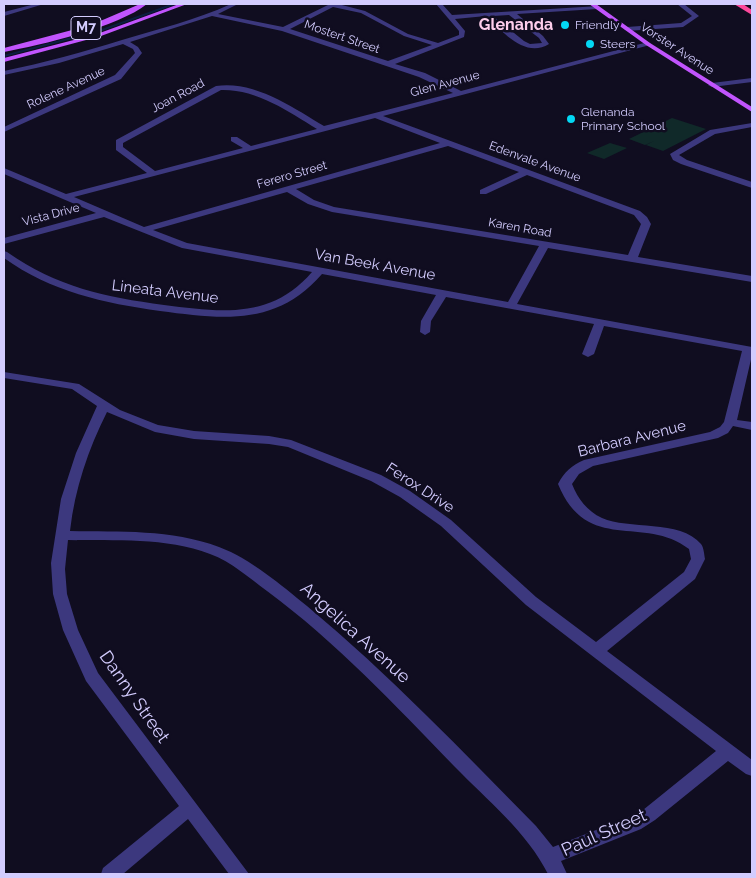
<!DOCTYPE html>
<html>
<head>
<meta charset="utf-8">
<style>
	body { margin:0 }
	#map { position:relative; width:756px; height:878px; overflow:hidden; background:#100d20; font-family:Raleway,sans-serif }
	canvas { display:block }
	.frame { position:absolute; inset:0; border:5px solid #d3ccfe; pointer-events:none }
</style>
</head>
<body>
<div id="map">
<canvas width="756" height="878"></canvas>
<div class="frame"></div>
</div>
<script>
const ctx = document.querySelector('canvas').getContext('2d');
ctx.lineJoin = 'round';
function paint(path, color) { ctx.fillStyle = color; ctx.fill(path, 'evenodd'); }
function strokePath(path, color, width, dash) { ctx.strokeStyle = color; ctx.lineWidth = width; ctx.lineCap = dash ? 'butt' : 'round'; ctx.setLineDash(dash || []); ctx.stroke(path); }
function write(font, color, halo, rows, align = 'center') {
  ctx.font = font + ' Raleway,sans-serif'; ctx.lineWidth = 5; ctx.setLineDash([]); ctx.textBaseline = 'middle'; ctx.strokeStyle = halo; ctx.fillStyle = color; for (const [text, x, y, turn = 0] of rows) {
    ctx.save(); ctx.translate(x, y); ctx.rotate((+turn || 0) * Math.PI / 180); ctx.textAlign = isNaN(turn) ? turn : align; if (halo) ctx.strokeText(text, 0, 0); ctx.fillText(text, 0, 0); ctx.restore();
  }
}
paint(new Path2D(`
	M672,118L706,129L663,151L646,145L654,141L645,145L629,139Z
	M610,143L627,148L604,159L587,153Z`), '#102929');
strokePath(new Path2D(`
	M4,56L102,30L174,4`), '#0b1e40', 2);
paint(new Path2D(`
	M35,4H44L4,16V12Z
	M231,4H238L218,14L283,27L330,4H338L365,11L408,34L438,43L459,35V31L436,4H442L452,15L599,6V8L597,9L517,14L543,36L549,44C525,59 502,31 486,16L455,19L465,31L464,37L395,64L425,73L461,91L648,42L651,44L650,45L383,116L640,211L647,217L651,224L638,257L752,276V282L548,248L517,304L752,347V355L737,420L752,422V430L733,426L728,433L718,438L593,466L579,474L572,484C578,499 587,511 602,518C628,530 680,519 701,544C704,548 704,554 705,559L695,579L607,651L752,760V776L746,774L728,761L655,820L641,829L561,861L567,874H548C527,832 487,800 454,766C395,705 336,642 267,591C249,578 232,562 210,554C166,537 115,541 68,540L65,569L67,594L78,630L98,673L249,874H229L188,819L123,874H101L103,868L179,806L86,681L63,630L53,594L51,563L61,499L76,453L97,406L72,389L4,378V372L79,384L120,410L158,425L194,431L269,436L291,440L381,475L410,491L451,520L536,597L596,642L684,572L691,559L689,549C644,514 587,555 558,484C564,472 572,465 584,460L710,432L720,427L724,422L742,351L604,326L594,354L588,357L582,354L594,324L446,297L431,321L430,332L425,335L420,332L421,321L436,295L322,274C276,327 222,319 160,311C104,303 51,292 4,258V251L7,252C57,287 105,297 164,305C220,312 271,320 312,272L182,248L104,217L4,244V238L96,213L4,174V168L66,194L147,173L116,150V140L216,86C254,80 294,108 324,126L453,93L419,77L282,31L212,16L130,42L138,47L142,53L121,79L4,132V127L115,75L135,53L133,49L123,44L59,63L4,75V71C44,63 83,52 122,40C158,29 196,20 231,4ZM333,7L361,13L404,36L432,45L388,61L290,29ZM509,15L539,38L542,43L530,44L524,41L493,16ZM221,90C256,89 288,111 317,129L251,146L237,137H231V141L243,148L155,171L123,147V143ZM375,118L440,143L144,227L74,197ZM448,146L519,172L480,190V194H486L527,175L634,215L641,224L628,255L334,207L314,200L296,189ZM287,192L308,204L332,212L539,246L508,302L187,243L153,230ZM107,412L155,432L194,439L269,444L288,447L371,481L400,497L441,526L526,605L716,751L643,810L629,817L553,847L536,826C462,751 389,674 307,606C281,585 251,559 219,547C171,529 120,532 70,531C75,488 88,450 107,412Z
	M677,4H684L699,16L683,27L627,31L624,29L627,27L681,23L692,16Z
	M752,78V82L712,87L708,85L712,83Z
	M752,123V127L715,134L679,155L687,160L752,182V188L681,164L673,160L670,154L710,130Z`), '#3c387e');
paint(new Path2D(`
	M140,4H147C118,27 41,45 4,52V48L91,25Z
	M179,4H187L101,36L4,62V58L97,34Z
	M589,4H596L650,43L752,107V112L646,45Z`), '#c154fd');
paint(new Path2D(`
	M734,4H743L752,10V15Z`), '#fd489c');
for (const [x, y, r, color] of [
	[565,25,5,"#03d8f4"],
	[590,44,5,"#03d8f4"],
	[571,119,5,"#03d8f4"]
]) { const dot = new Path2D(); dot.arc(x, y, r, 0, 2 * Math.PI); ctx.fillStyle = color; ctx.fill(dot); strokePath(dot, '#100d20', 2); }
write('12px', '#d3ccfe', '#100d20', [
	["Friendly",575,25],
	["Steers",600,44],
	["Glenanda",581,112],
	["Primary School",581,126]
], 'left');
write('12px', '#d3ccfe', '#100d20', [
	["Mostert Street",342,37,19],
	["Vorster Avenue",677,49,33],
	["Glen Avenue",445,84,-15],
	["Rolene Avenue",66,88,-25],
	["Joan Road",178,96,-28],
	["Edenvale Avenue",535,162,20],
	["Ferero Street",292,175,-16],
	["Vista Drive",51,215,-15],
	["Karen Road",520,228,10]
]);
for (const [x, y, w] of [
	[86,28,30]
]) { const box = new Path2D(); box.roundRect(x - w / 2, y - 11.5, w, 23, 4); ctx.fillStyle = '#100d20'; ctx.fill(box); strokePath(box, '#d3ccfe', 1); }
write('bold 14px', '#d3ccfe', null, [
	["M7",86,28]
]);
write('15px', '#d3ccfe', '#100d20', [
	["Van Beek Avenue",375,265,10],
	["Lineata Avenue",165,292,7],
	["Barbara Avenue",632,439,-14],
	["Ferox Drive",420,488,33]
]);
write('bold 16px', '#feceec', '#100d20', [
	["Glenanda",516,25]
]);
write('18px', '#d3ccfe', '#100d20', [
	["Angelica Avenue",355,633,42],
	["Danny Street",134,697,55],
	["Paul Street",604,833,-24]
]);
</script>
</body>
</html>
